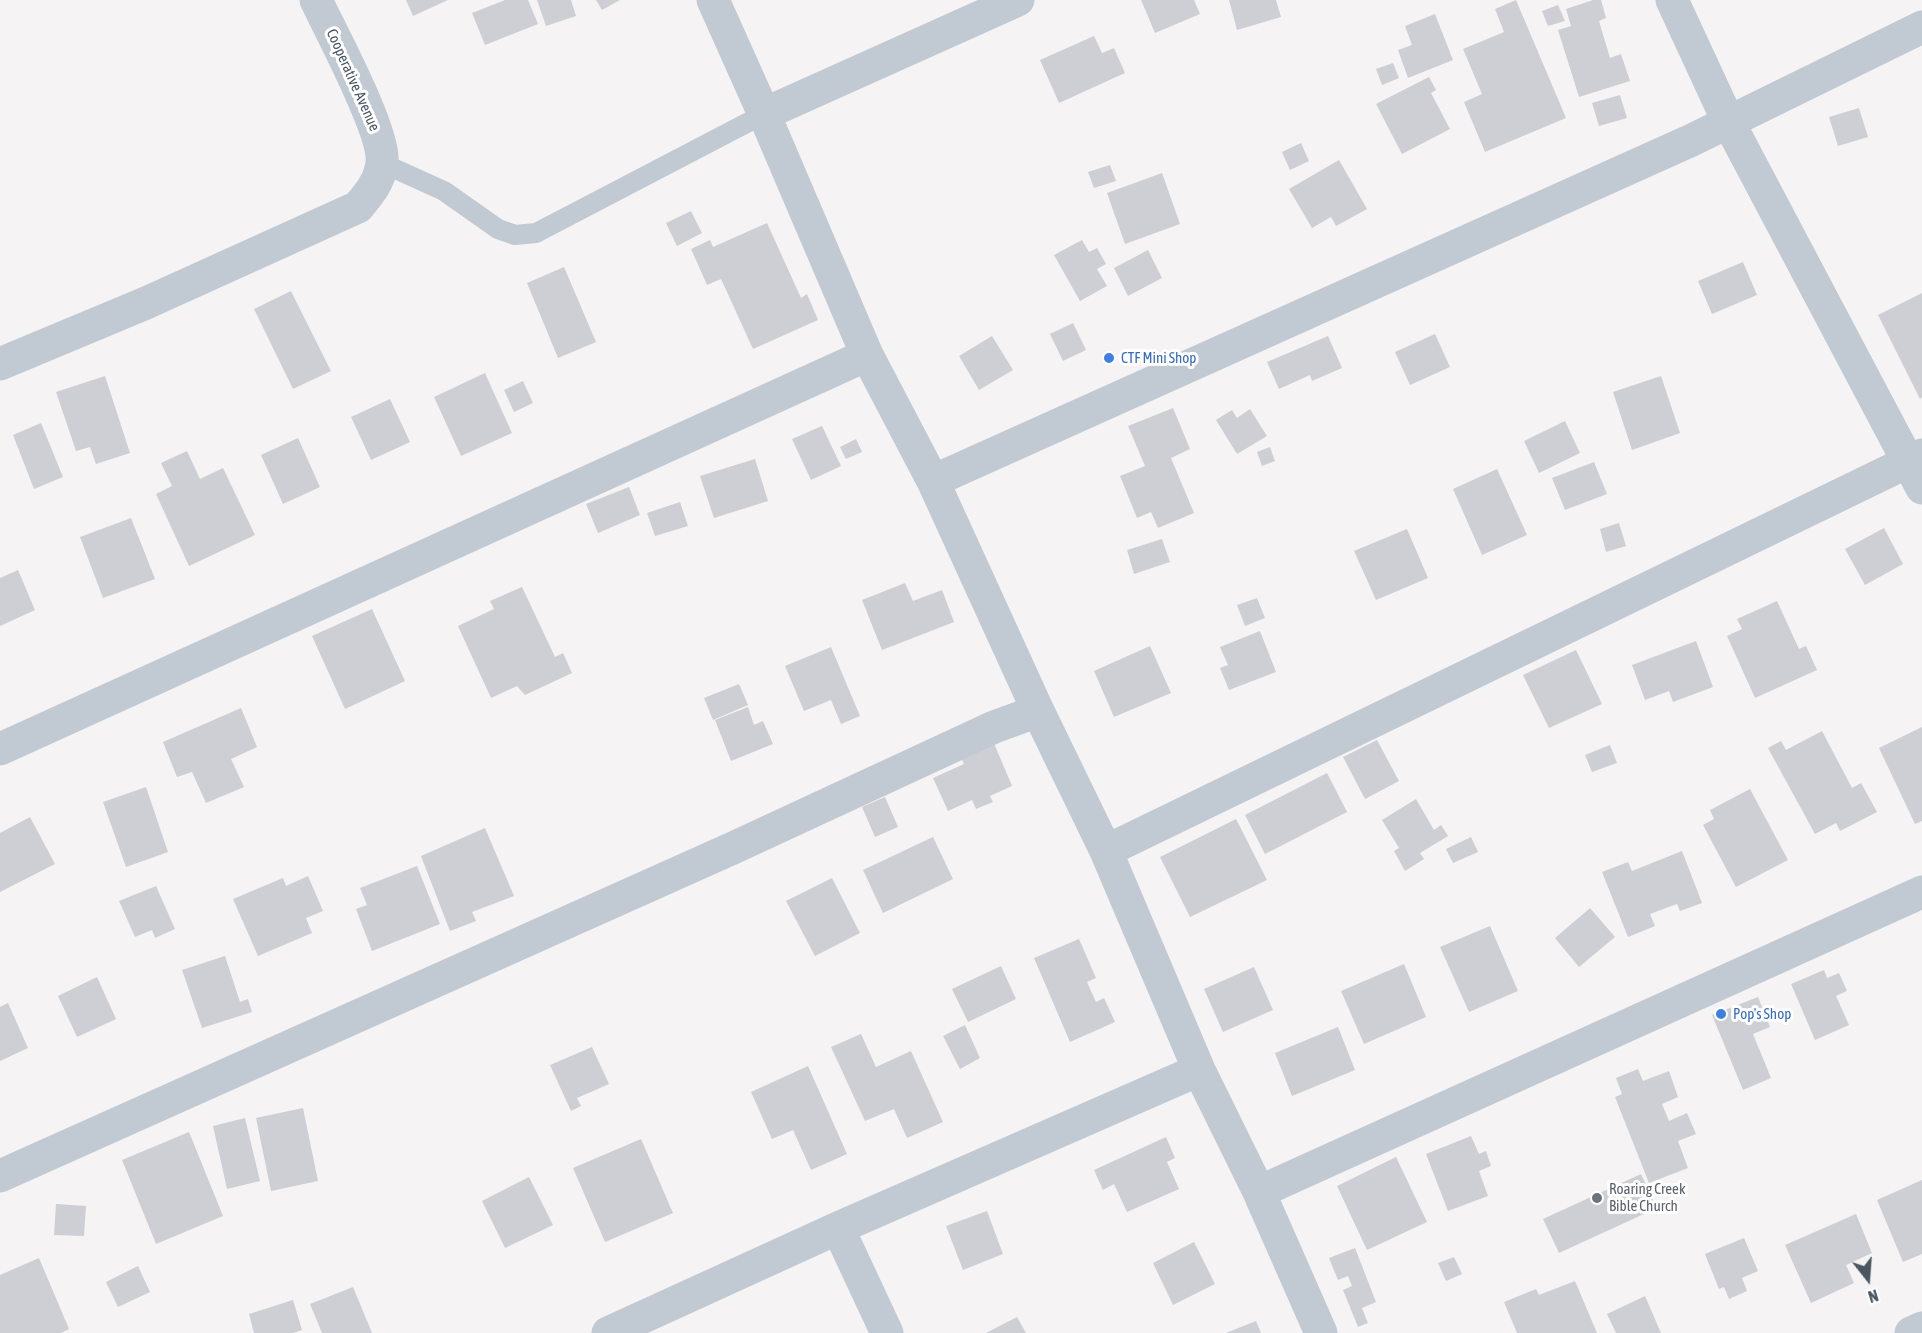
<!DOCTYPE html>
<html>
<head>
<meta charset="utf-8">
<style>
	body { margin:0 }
	#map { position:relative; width:1922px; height:1333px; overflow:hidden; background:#f5f3f3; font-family:"Asap Condensed",sans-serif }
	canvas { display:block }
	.north { position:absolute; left:1838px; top:1249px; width:60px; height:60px; -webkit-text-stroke:4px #fff; paint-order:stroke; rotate:163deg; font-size:16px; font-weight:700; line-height:24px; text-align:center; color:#4a5661 }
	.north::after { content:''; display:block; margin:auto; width:21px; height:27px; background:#4a5661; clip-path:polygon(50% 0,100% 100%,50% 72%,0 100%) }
</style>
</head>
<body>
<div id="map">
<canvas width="1922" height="1333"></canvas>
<div class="north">N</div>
</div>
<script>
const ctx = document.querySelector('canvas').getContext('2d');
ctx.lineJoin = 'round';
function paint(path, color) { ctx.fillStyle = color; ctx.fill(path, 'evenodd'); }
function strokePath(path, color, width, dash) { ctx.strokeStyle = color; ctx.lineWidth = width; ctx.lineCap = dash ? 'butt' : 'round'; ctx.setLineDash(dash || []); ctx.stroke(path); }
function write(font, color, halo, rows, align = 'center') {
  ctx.font = font + ' "Asap Condensed",sans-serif'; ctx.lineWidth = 6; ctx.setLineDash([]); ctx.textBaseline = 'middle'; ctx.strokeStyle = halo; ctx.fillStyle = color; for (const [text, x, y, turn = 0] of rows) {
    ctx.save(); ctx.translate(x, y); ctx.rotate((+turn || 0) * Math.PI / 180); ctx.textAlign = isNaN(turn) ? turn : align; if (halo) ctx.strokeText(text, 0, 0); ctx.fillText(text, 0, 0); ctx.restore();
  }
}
paint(new Path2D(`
	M406,0H448L413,16Z
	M505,0H528L538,24L485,45L472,13Z
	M537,0H571L576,16L546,26Z
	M596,0H620L602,10Z
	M1141,0H1194L1200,14L1155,33Z
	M1229,0H1276L1281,17L1237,30Z
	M1516,0L1566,118L1485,152L1464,102L1482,94L1463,49L1504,32L1495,9Z
	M1593,0H1601L1606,18L1599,21L1610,58L1621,54L1630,81L1579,97L1558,30L1571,26L1566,9Z
	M1558,5L1565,21L1548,26L1542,11Z
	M1435,14L1453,60L1408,78L1398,50L1412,45L1405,26Z
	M1094,36L1102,53L1114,48L1125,73L1059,103L1040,60Z
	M1393,63L1399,78L1382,85L1376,69Z
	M1429,77L1436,90L1431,93L1450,129L1402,154L1376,104Z
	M1620,95L1627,118L1599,126L1592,103Z
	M1859,108L1868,137L1838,146L1829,117Z
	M1301,143L1309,161L1290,170L1282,152Z
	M1339,160L1367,209L1336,226L1331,217L1312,228L1289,189Z
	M1110,165L1116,181L1094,188L1088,172Z
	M1162,173L1180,224L1125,244L1107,193Z
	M691,211L702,233L677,246L666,223Z
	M767,223L801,298L807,294L818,320L753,349L721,279L707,285L691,249L710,240L713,247Z
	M1082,240L1089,252L1097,248L1106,264L1097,269L1107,286L1080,301L1054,255Z
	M1148,250L1162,278L1128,296L1114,268Z
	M1743,262L1757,295L1712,314L1698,281Z
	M564,267L596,342L558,358L527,283Z
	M291,291L331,371L293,389L254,309Z
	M1922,293V397L1920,399L1878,315Z
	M1073,323L1086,350L1063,361L1050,334Z
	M1435,334L1450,367L1410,385L1395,352Z
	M992,336L1013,370L979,390L959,356Z
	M1328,336L1342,368L1312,381L1310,375L1279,389L1267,362Z
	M485,373L512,433L461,456L434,397Z
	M105,376L130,453L96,464L90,447L76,451L56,392Z
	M1661,376L1680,433L1632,450L1613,392Z
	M523,381L533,403L514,412L504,390Z
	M390,399L410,442L371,460L351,417Z
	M1173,408L1190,449L1171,458L1194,513L1158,528L1151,512L1137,518L1120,476L1145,466L1128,426Z
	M1250,409L1267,436L1237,454L1216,420L1232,410L1237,418Z
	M1565,421L1580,453L1539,473L1524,441Z
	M41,423L63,477L34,489L13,435Z
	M822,426L841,466L811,480L792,439Z
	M298,438L320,487L283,504L261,455Z
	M856,439L862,452L846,459L840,447Z
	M1270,447L1275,461L1262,466L1257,452Z
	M187,451L200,479L223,468L255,535L189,566L156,494L172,486L161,463Z
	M755,459L768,501L714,518L700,476Z
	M1594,462L1607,494L1565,510L1552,478Z
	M1497,469L1527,535L1482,555L1453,489Z
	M629,487L640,515L598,533L586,504Z
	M680,502L688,526L655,536L647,513Z
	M131,518L155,579L103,598L80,537Z
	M1619,523L1626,546L1606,552L1600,529Z
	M1884,528L1903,564L1865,585L1845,549Z
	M1407,529L1428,578L1376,600L1354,551Z
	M1162,539L1170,562L1134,574L1127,550Z
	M18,570L35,610L0,626V578Z
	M905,583L913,601L942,590L954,622L882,650L862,600Z
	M522,587L555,657L563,653L572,673L525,695L517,686L491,698L458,626L494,609L490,601Z
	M1257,598L1265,618L1245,626L1237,605Z
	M1777,601L1799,649L1806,646L1817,670L1755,698L1727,636L1742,629L1737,619Z
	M372,609L405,681L345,709L312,636Z
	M1260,631L1276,672L1229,690L1220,668L1228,665L1220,647Z
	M1696,641L1713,687L1673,702L1669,691L1645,700L1632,665Z
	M1150,646L1171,693L1114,717L1094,671Z
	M831,647L860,716L841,724L831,700L804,711L785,666Z
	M1576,650L1602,704L1549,728L1523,675Z
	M739,684L748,705L713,720L704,698Z
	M748,707L754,725L763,721L773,744L731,761L715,720Z
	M241,708L257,747L231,759L244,787L206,803L192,772L177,777L163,742Z
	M1922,727V821L1915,824L1879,748Z
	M1822,731L1852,788L1861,783L1877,812L1840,831L1836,823L1815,834L1768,748L1781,741L1786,750Z
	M1377,740L1399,781L1365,799L1343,757Z
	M993,741L1012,786L990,796L993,802L976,809L972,800L948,811L933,778L964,764L960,755Z
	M1610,745L1617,763L1592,772L1585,755Z
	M1327,773L1347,812L1265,854L1245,815Z
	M146,787L168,852L126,867L103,802Z
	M1750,789L1788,860L1736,887L1703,825L1714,819L1710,810Z
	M885,797L898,827L875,837L862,807Z
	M1416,799L1434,830L1441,825L1448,836L1420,853L1424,859L1405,871L1394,851L1399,848L1382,820Z
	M30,817L55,864L0,892V833Z
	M1236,819L1267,880L1190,917L1160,857Z
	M485,828L514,896L472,912L476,921L450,931L421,856Z
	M933,837L953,879L883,913L863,870Z
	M1471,837L1478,852L1453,863L1446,849Z
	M1682,851L1702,903L1680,911L1677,904L1650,914L1655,926L1628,937L1602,872L1628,862L1632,871Z
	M417,866L440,924L372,951L356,909L367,905L360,888Z
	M308,876L323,911L306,918L312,933L258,956L233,899L283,878L286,886Z
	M832,878L860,933L815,956L786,901Z
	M156,886L175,929L155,938L152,930L135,937L119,901Z
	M1590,908L1615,937L1579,967L1555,938Z
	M1490,926L1518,991L1469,1012L1440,947Z
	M1079,939L1096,978L1087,982L1096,1002L1104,998L1115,1022L1070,1042L1034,958Z
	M225,956L240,1002L248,999L252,1012L202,1028L182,970Z
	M1404,964L1426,1017L1364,1044L1341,991Z
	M1001,966L1016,999L968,1022L952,989Z
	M1254,967L1273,1010L1223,1032L1204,989Z
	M1824,970L1827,978L1839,973L1847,991L1836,996L1849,1025L1815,1040L1791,984Z
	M97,977L116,1019L77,1037L58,996Z
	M1758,997L1770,1027L1753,1034L1771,1078L1743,1090L1712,1015Z
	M8,1003L28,1048L0,1061V1007Z
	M965,1025L980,1058L960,1069L943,1036Z
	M1338,1027L1355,1070L1292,1096L1275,1053Z
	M861,1034L876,1067L911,1051L943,1122L907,1138L894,1109L865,1121L831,1047Z
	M592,1047L609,1084L577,1098L581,1106L571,1111L550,1065Z
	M808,1066L847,1154L811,1170L793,1130L772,1139L751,1092Z
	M1638,1069L1643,1081L1669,1071L1678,1097L1662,1104L1669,1121L1687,1113L1696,1134L1678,1141L1688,1168L1649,1183L1615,1097L1622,1094L1616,1078Z
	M303,1108L318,1181L271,1191L256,1118Z
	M245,1118L260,1181L227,1189L213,1126Z
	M189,1132L223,1216L156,1244L122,1160Z
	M1471,1136L1479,1154L1486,1151L1491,1166L1479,1171L1488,1196L1448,1211L1426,1154Z
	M1166,1137L1175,1158L1167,1162L1179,1189L1127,1212L1114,1184L1103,1190L1094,1170Z
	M641,1139L673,1213L605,1242L573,1168Z
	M1396,1157L1427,1222L1367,1250L1337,1186Z
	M1641,1174L1657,1208L1559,1253L1543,1219Z
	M529,1177L553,1225L505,1248L482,1201Z
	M1922,1180V1254L1903,1262L1877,1200Z
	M56,1204L86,1206L84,1236L54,1235Z
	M987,1211L1003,1254L963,1270L946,1226Z
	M1856,1214L1872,1253L1846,1265L1854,1283L1811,1303L1785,1245Z
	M1744,1238L1758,1271L1742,1278L1747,1291L1729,1299L1724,1287L1719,1289L1705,1254Z
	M1194,1242L1215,1284L1173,1305L1153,1263Z
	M1355,1248L1376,1302L1362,1308L1368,1323L1358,1327L1343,1290L1352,1286L1348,1276L1338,1280L1329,1258Z
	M1454,1257L1462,1274L1446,1281L1438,1263Z
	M39,1258L69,1329L61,1333H0V1275Z
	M138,1266L150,1292L118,1307L106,1282Z
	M1575,1281L1597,1333H1517L1504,1302L1536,1289L1539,1295Z
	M353,1287L372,1333H322L310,1304Z
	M1645,1296L1661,1333H1616L1607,1314Z
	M293,1300L302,1330L293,1333H254L249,1314Z
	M1017,1317L1026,1333H986Z
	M1256,1321L1261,1333H1226Z`), '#cdcfd5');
strokePath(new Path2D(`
	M382,163L444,191L498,229L515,235L536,233L764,114`), '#c1cad2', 20);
strokePath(new Path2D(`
	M713,0L764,114L867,355L933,481L1038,711L1106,851L1199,1070L1259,1192L1321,1333
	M1672,0L1728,121L1922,488
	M764,114L1018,0
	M0,364L146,303L358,207C369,194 380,181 382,163C386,133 331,32 316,0
	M933,481L1692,140L1922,27
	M0,749L867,355
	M1106,851L1922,455
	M0,1176L733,848L994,727L1038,711
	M1259,1192L1922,892
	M838,1228L887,1333
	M608,1333L838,1228L1199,1070
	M1911,1333L1922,1328`), '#c1cad2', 33);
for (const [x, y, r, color] of [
	[1109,358,6,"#3f7fe0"],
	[1721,1014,6,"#3f7fe0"],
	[1597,1198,6,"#6b7280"]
]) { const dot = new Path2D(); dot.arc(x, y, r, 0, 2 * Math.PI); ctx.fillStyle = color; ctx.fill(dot); strokePath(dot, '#fff', 2); }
write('15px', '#4a5661', '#fff', [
	["Cooperative Avenue",353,80,66]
]);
write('15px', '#366cbe', '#fff', [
	["CTF Mini Shop",1121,358],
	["Pop's Shop",1733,1014]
], 'left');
write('15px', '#5b616d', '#fff', [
	["Roaring Creek",1609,1189],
	["Bible Church",1609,1206]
], 'left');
</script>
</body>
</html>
